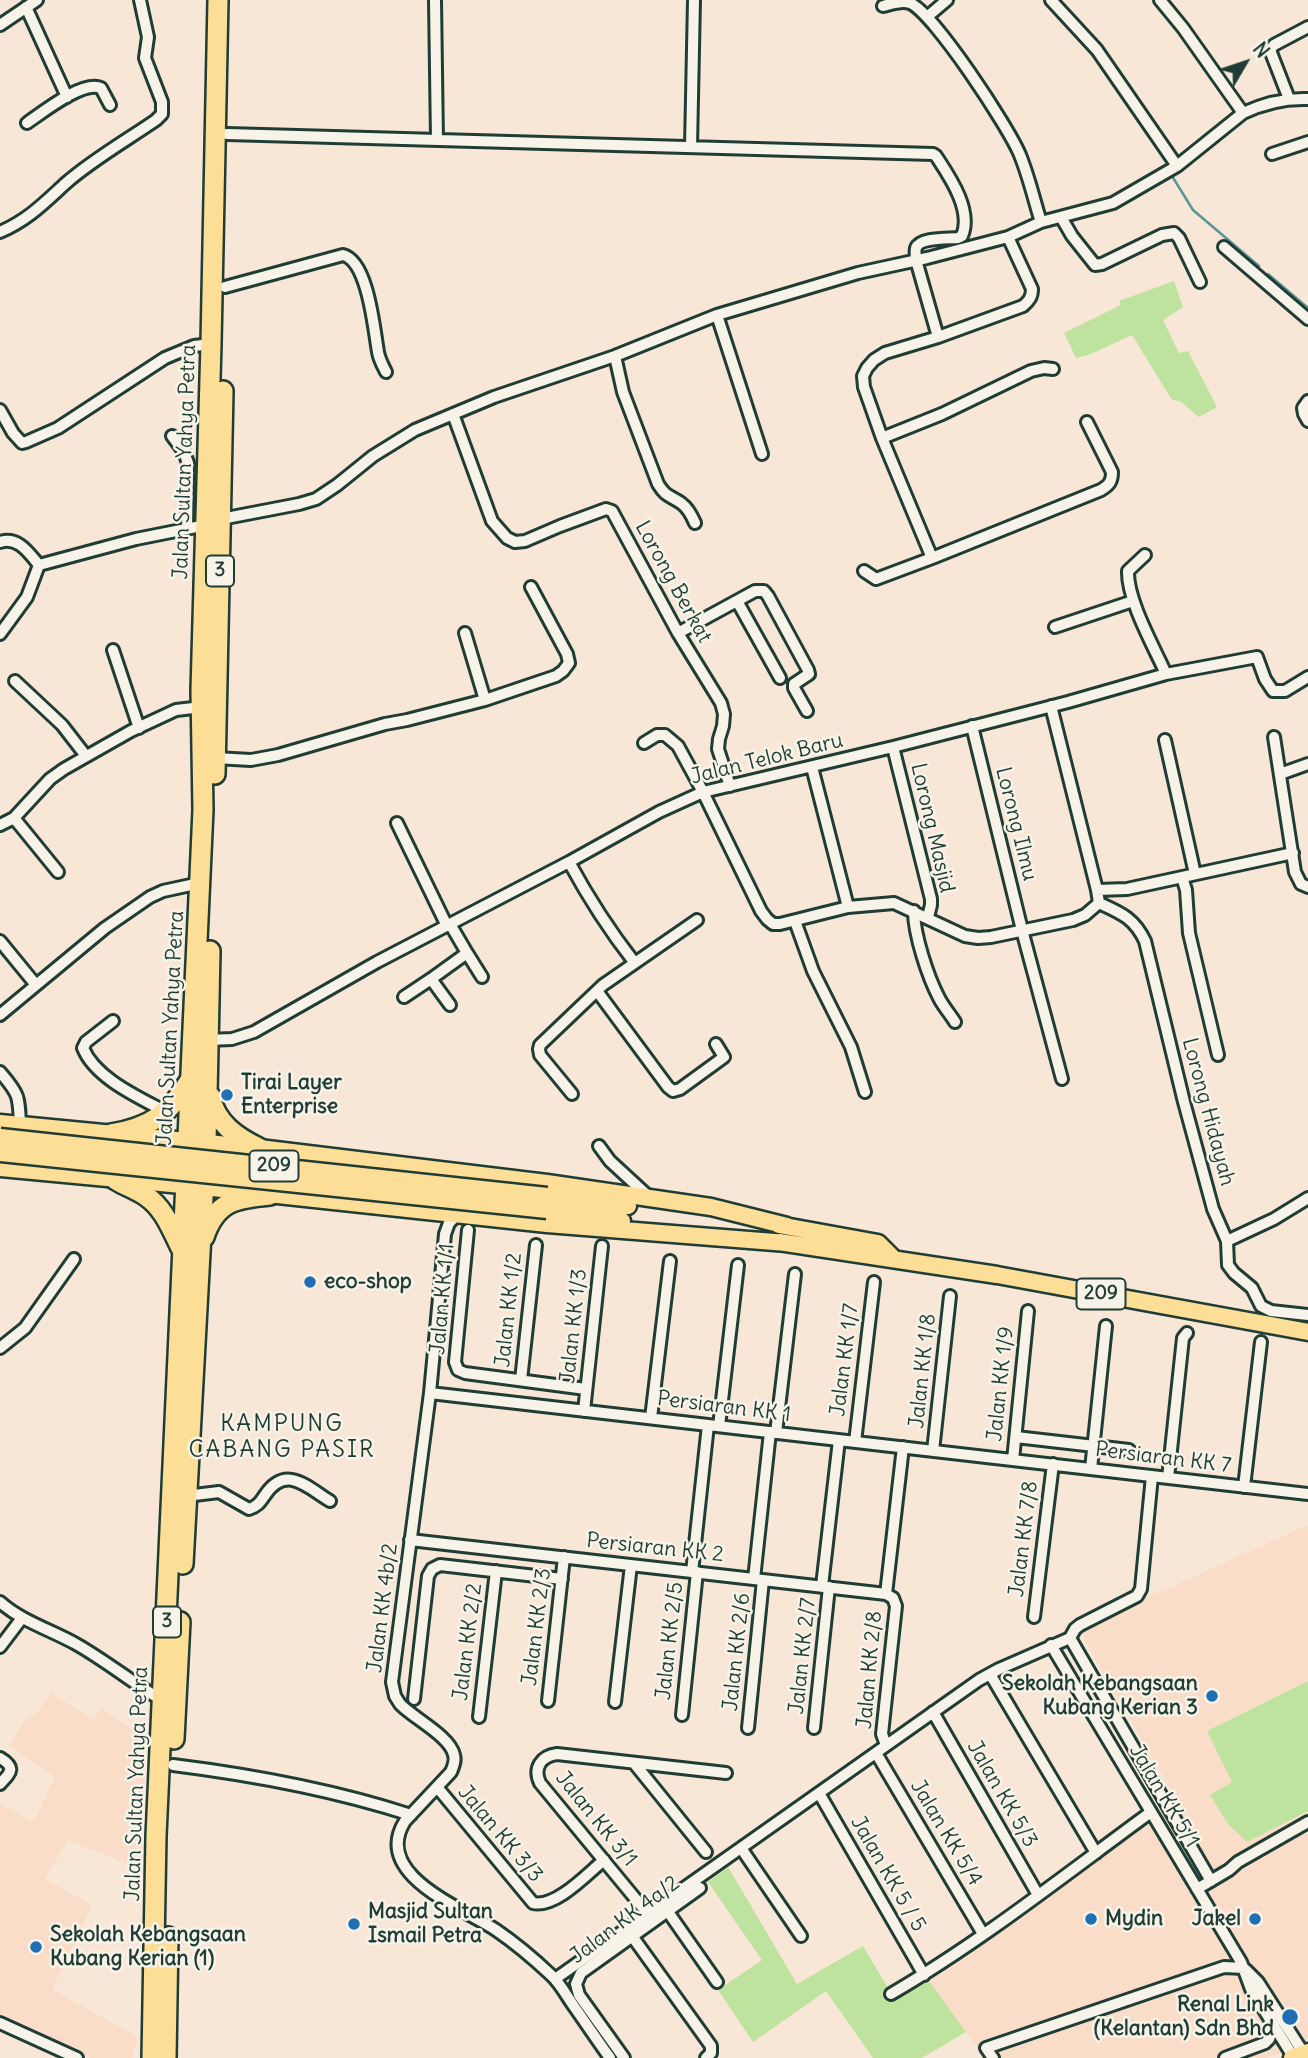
<!DOCTYPE html>
<html>
<head>
<meta charset="utf-8">
<style>
	body { margin:0 }
	#map { position:relative; width:1308px; height:2058px; overflow:hidden; background:#f8e6d6; font-family:Delius,sans-serif }
	canvas { display:block }
	.north { position:absolute; left:1210px; top:28px; width:70px; height:70px; -webkit-text-stroke:5px #f7f3e8; paint-order:stroke; rotate:51deg; font-size:19px; font-weight:700; line-height:28px; text-align:center; color:#1f3d34 }
	.north::after { content:''; display:block; margin:auto; width:24px; height:32px; background:#1f3d34; clip-path:polygon(50% 0,100% 100%,50% 72%,0 100%) }
</style>
</head>
<body>
<div id="map">
<canvas width="1308" height="2058"></canvas>
<div class="north">N</div>
</div>
<script>
const ctx = document.querySelector('canvas').getContext('2d');
ctx.lineJoin = 'round';
function paint(path, color) { ctx.fillStyle = color; ctx.fill(path, 'evenodd'); }
function strokePath(path, color, width, dash) { ctx.strokeStyle = color; ctx.lineWidth = width; ctx.lineCap = dash ? 'butt' : 'round'; ctx.setLineDash(dash || []); ctx.stroke(path); }
function write(font, color, halo, rows, align = 'center') {
  ctx.font = font + ' Delius,sans-serif'; ctx.lineWidth = 5; ctx.setLineDash([]); ctx.textBaseline = 'middle'; ctx.strokeStyle = halo; ctx.fillStyle = color; for (const [text, x, y, turn = 0] of rows) {
    ctx.save(); ctx.translate(x, y); ctx.rotate((+turn || 0) * Math.PI / 180); ctx.textAlign = isNaN(turn) ? turn : align; if (halo) ctx.strokeText(text, 0, 0); ctx.fillText(text, 0, 0); ctx.restore();
  }
}
paint(new Path2D(`
	M1308,1525V2043L1266,2058H985L929,1981L1177,1800L1084,1639L1083,1632L1099,1622L1147,1598Z
	M51,1693L94,1720L101,1708L147,1740L141,1871L113,1858L68,1840L45,1879L92,1905L52,1989L137,2037L132,2058H91L0,2016V1804L34,1822L55,1776L9,1746L29,1714L35,1716Z`), '#f9ddc9');
paint(new Path2D(`
	M1174,281L1183,307L1163,320L1179,353L1188,351L1217,407L1199,417L1180,401L1172,400L1132,335L1091,354L1076,358L1064,333L1121,305L1119,301Z
	M1308,1681V1811L1247,1842L1228,1824L1210,1795L1232,1782L1207,1731Z
	M728,1867L797,1984L863,1946L895,2000L929,1981L966,2032L922,2058H873L826,1991L753,2042L718,1990L762,1960L708,1882Z`), '#bee39e');
strokePath(new Path2D(`
	M1172,176L1193,210L1259,266
	M1268,274L1308,308`), '#599697', 2.5);
const street = new Path2D(`
	M435,0L437,140
	M1051,0L1097,50L1177,166
	M1160,0L1183,28L1243,113C1264,103 1285,98 1308,99
	M883,6C891,4 902,0 910,3C934,13 1009,128 1020,155C1029,177 1034,200 1041,222
	M26,7L67,97
	M927,17L947,0
	M0,25L37,0
	M1289,99L1270,50L1274,45L1308,27
	M27,123C43,112 83,80 101,88L110,105
	M227,134L933,154L936,156C949,176 973,210 962,236L958,238C948,239 920,237 916,248C915,250 916,258 916,260L938,337
	M691,147L694,0
	M1272,154L1308,142
	M1061,217L1072,236L1095,265L1102,264L1162,235L1174,233L1179,238L1200,282
	M0,232C28,220 44,203 66,183C92,160 127,140 156,120L162,114V102L145,58L148,37L140,0
	M1224,247L1308,319
	M225,287L343,255C368,261 374,329 378,352C379,359 383,366 386,372
	M717,315L762,454
	M615,356L623,392L658,484C666,497 669,495 681,503C688,508 692,516 695,523
	M1308,401L1303,408L1304,414L1308,421
	M0,410L13,433L22,443L26,442L58,428L165,358L194,346L211,344
	M453,414L492,521L507,538L515,542L525,541L560,526L606,509L612,511L678,633L721,703L724,714L723,726L719,739L718,749L730,786
	M172,436L184,452L188,463L187,529
	M882,438L942,414L1031,371L1044,368L1053,369
	M221,519L299,504L316,499L337,485L373,456L415,430L494,397L615,356L717,315L858,273L927,258L1008,237L1041,222L1113,203L1177,166L1243,113
	M0,542C18,536 29,553 39,565
	M1145,555L1128,571C1127,600 1154,647 1166,674
	M932,558L1101,490C1109,485 1112,482 1112,472L1087,422
	M864,571L876,579L932,558L882,438L864,387L863,376L867,368L874,360L885,353L938,337L1023,306C1029,301 1032,297 1032,289L1008,237
	M737,601L780,678
	M1055,627L1133,601
	M465,633L485,700
	M678,633L755,591H764L768,596L808,670L809,674L794,684V688L807,711
	M0,634L27,597L39,565L136,539L206,525
	M113,650L139,728
	M15,681L62,725L86,756
	M1051,706L1097,890L1099,903
	M972,726L1022,930L1062,1079
	M1274,737L1295,872L1301,884L1308,887
	M1165,740L1195,874
	M644,743L657,735H665L678,746L703,792L761,911L767,919L773,924H780L848,907L894,903L965,936L978,938L991,937L1073,920L1085,915L1099,903
	M893,747L931,899V905L928,917
	M215,758L251,760L278,755L385,724L407,720L485,700L556,676L563,671L569,663L567,654L531,587
	M812,767L848,907
	M1280,774L1308,764
	M14,818L58,872
	M397,823L447,926
	M0,825L14,818L50,779L64,769L131,731L176,710L202,707
	M569,862C588,897 609,930 634,962
	M1182,877L1186,890L1189,933L1218,1055
	M1097,890L1127,889L1293,853
	M1099,903C1121,913 1134,918 1145,941L1184,1102L1213,1209L1227,1241L1228,1265L1234,1273L1252,1288L1261,1306L1271,1311L1308,1315
	M914,911C914,935 928,977 939,998C943,1006 950,1014 955,1022
	M795,921L813,971L851,1047L865,1092
	M0,941L36,985
	M467,953L482,977
	M597,991L668,1087L673,1091L680,1089L724,1057L716,1044
	M404,997L431,979
	M450,1005L431,979L467,953L450,924
	M0,1015L105,928L150,897L163,891L200,883
	M113,1021L86,1042L83,1048C95,1078 138,1097 166,1112
	M207,1040L232,1039L254,1032L377,962L569,862L659,812L703,792L893,747L1068,702L1166,674L1257,657L1265,679L1273,691H1285L1308,677
	M0,1072C19,1094 19,1096 20,1125
	M572,1094L540,1055L539,1049L540,1045L603,985L697,920
	M599,1146L610,1161L648,1196
	M458,1214L449,1223L445,1234L430,1393L392,1682L395,1696L400,1704C413,1718 450,1736 454,1755C456,1761 453,1767 451,1772L405,1821C371,1875 463,1908 496,1930C515,1943 534,1959 551,1975C560,1983 566,1995 573,2005C585,2022 597,2040 610,2058
	M468,1230L455,1362L458,1370L465,1373L586,1389
	M1227,1241L1274,1219L1308,1198
	M0,1348L25,1328L74,1259
	M521,1380L536,1245
	M430,1393L1308,1494
	M584,1411L602,1246
	M651,1418L670,1261
	M719,1426L738,1265
	M776,1433L795,1274
	M1016,1437L1129,1450
	M855,1442L874,1282
	M933,1451L950,1296
	M1013,1460L1028,1311
	M1091,1469L1106,1326
	M1168,1478L1183,1338L1187,1333
	M1244,1487L1261,1342
	M186,1496L219,1492L249,1509C258,1506 260,1502 265,1495C286,1464 307,1487 330,1501
	M410,1540L886,1594L893,1598L896,1606L882,1734L886,1745
	M692,1572L708,1425
	M754,1579L770,1432
	M822,1586L839,1440
	M886,1594L903,1447
	M0,1602C21,1621 51,1630 76,1644C106,1661 133,1683 163,1701
	M1034,1617L1053,1464
	M1070,1638L1211,1881
	M1051,1645L1241,1962L1251,1989L1294,2058
	M0,1647L22,1618
	M990,1674L1096,1853
	M414,1699L428,1576L432,1569L440,1565L562,1579
	M548,1701L564,1557
	M615,1702L631,1565
	M933,1712L1038,1895
	M682,1715L697,1572
	M479,1717L496,1571
	M748,1728L763,1580
	M814,1728L829,1587
	M876,1753L983,1934
	M0,1758C17,1768 10,1773 0,1784
	M634,1763L706,1852
	M173,1765C253,1775 334,1790 411,1815
	M437,1787L533,1903C556,1908 587,1874 604,1860
	M819,1793L924,1975
	M741,1848L801,1936
	M1197,1889L1229,1870L1238,1862L1308,1822
	M664,1906L717,1982
	M648,1914L540,1783C533,1768 541,1756 557,1754L726,1773
	M627,1929L711,2046V2053L706,2058
	M1246,1970L1258,1982L1306,2057
	M555,1979L979,1680L999,1669L1070,1638L1075,1629L1080,1625L1137,1596L1141,1589L1152,1476
	M576,1984L581,1973L700,1888
	M576,1984L579,1995L624,2058
	M891,1994C982,1941 1066,1874 1151,1812
	M0,2023L77,2058
	M993,2058L986,2048L1224,1967L1244,1968
	M1225,2058L1265,2043L1269,2039L1274,2025`);
const primary = new Path2D(`
	M0,1123L259,1148L547,1183L711,1207L787,1226
	M0,1168L203,1187L547,1224L787,1243
	M547,1196L628,1206
	M547,1210L622,1221
	M779,1225L878,1243L894,1259
	M779,1242L997,1275L1308,1332
	M1292,2058L1308,2052`);
const highway = new Path2D(`
	M215,774L223,391
	M210,1096C216,1123 236,1137 259,1148
	M111,1134C150,1128 171,1113 190,1080
	M116,1180C126,1186 137,1190 146,1196C164,1208 172,1230 181,1248
	M204,1237C216,1201 236,1198 270,1195
	M183,1564L206,1143L210,951
	M174,1739L180,1622
	M152,2058L156,1836L203,810L201,690L211,344L218,0
	M166,2058L168,1937`);
strokePath(street, '#1f3d34', 16);
strokePath(primary, '#1f3d34', 21);
strokePath(highway, '#1f3d34', 24);
strokePath(street, '#f7f3e8', 10);
strokePath(primary, '#fdde96', 16);
strokePath(highway, '#fdde96', 19);
const primaryBridge = new Path2D(`
	M0,1137L547,1196
	M0,1153L547,1210`);
strokePath(primaryBridge, '#1f3d34', 21, []);
strokePath(primaryBridge, '#fdde96', 16);
for (const [x, y, r, color] of [
	[227,1095,7,"#1f6fb2"],
	[310,1282,7,"#1f6fb2"],
	[1212,1696,7,"#1f6fb2"],
	[1091,1919,7,"#1f6fb2"],
	[1255,1919,7,"#1f6fb2"],
	[354,1924,7,"#1f6fb2"],
	[36,1947,7,"#1f6fb2"],
	[1290,2017,9,"#1f6fb2"]
]) { const dot = new Path2D(); dot.arc(x, y, r, 0, 2 * Math.PI); ctx.fillStyle = color; ctx.fill(dot); strokePath(dot, '#f7f3e8', 2.5); }
for (const [x, y, w] of [
	[220,571,28],
	[274,1166,49],
	[1101,1294,49],
	[167,1622,28]
]) { const box = new Path2D(); box.roundRect(x - w / 2, y - 15.5, w, 31, 5); ctx.fillStyle = '#f7f3e8'; ctx.fill(box); strokePath(box, '#1f3d34', 2); }
write('bold 19px', '#1f3d34', null, [
	["3",220,571],
	["209",274,1166],
	["209",1101,1294],
	["3",167,1622]
]);
write('21px', '#1f3d34', '#f7f3e8', [
	["Jalan Sultan Yahya Petra",185,462,-88],
	["Lorong Berkat",673,582,61],
	["Jalan Telok Baru",767,759,-14],
	["Lorong Ilmu",1016,824,76],
	["Lorong Masjid",932,828,77],
	["Jalan Sultan Yahya Petra",171,1028,-87],
	["Lorong Hidayah",1208,1112,75],
	["Jalan KK 1/1",443,1299,-85],
	["Jalan KK 1/2",509,1310,-84],
	["Jalan KK 1/3",574,1326,-84],
	["Jalan KK 1/7",845,1360,-83],
	["Jalan KK 1/8",923,1371,-84],
	["Jalan KK 1/9",1001,1384,-84],
	["Persiaran KK 1",724,1407,7],
	["Persiaran KK 7",1163,1458,7],
	["Jalan KK 7/8",1024,1539,-83],
	["Persiaran KK 2",655,1548,6],
	["Jalan KK 4b/2",383,1608,-83],
	["Jalan KK 2/3",537,1627,-83],
	["Jalan KK 2/5",670,1641,-84],
	["Jalan KK 2/2",468,1642,-83],
	["Jalan KK 2/6",737,1652,-84],
	["Jalan KK 2/7",803,1656,-84],
	["Jalan KK 2/8",870,1670,-85],
	["Jalan Sultan Yahya Petra",137,1784,-88],
	["Jalan KK 5/3",1002,1794,60],
	["Jalan KK 5/1",1164,1796,59],
	["Jalan KK 3/1",596,1819,51],
	["Jalan KK 5/4",946,1833,59],
	["Jalan KK 3/3",500,1834,50],
	["Jalan KK 5 / 5",888,1874,60],
	["Jalan KK 4a/2",625,1920,-37]
]);
write('bold 21px', '#1f3d34', '#f7f3e8', [
	["Tirai Layer",241,1083],
	["Enterprise",241,1107],
	["eco-shop",324,1282],
	["Sekolah Kebangsaan",1198,1684,"right"],
	["Kubang Kerian 3",1198,1708,"right"],
	["Masjid Sultan",368,1912],
	["Ismail Petra",368,1936],
	["Mydin",1105,1919],
	["Jakel",1241,1919,"right"],
	["Sekolah Kebangsaan",50,1935],
	["Kubang Kerian (1)",50,1959],
	["Renal Link",1274,2005,"right"],
	["(Kelantan) Sdn Bhd",1274,2029,"right"]
], 'left');
ctx.letterSpacing = '2px';
write('23px', '#1f3d34', '#f7f3e8', [
	["KAMPUNG",282,1424],
	["CABANG PASIR",282,1450]
]);
ctx.letterSpacing = '0px';
</script>
</body>
</html>
